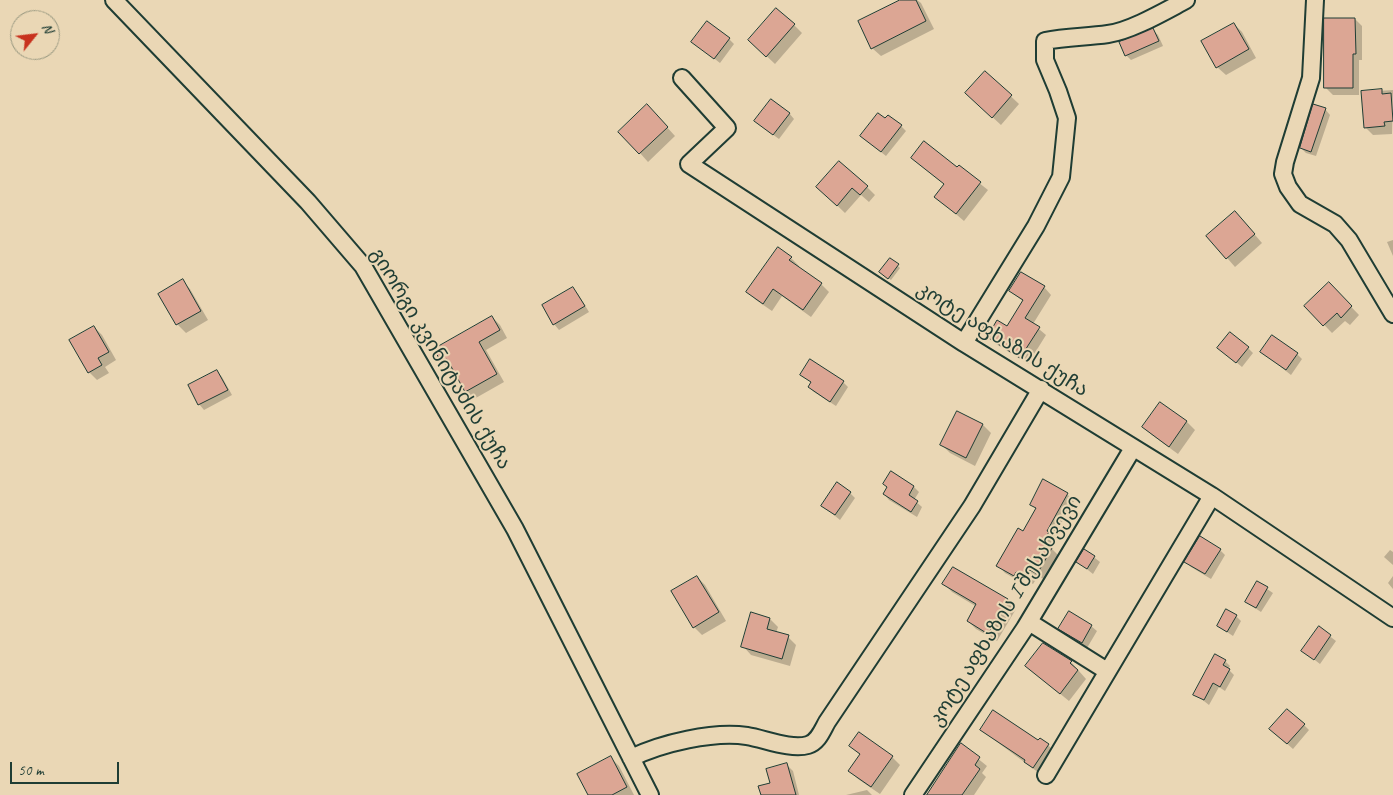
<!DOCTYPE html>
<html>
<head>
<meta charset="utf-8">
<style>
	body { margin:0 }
	#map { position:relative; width:1393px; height:795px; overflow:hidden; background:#ead7b5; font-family:Caveat,sans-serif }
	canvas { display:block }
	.north { position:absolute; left:10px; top:10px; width:50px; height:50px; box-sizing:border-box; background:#ead7b5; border:1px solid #999981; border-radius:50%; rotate:61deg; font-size:14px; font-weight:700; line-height:20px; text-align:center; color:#1f3d34 }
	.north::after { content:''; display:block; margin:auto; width:18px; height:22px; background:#c8321e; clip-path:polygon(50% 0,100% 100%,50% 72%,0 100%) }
	.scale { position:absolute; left:10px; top:762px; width:109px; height:22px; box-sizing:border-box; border:2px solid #1f3d34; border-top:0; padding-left:6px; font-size:15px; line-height:18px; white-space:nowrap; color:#1f3d34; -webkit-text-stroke:4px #ead7b5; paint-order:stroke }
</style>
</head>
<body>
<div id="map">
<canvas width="1393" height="795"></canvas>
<div class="north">N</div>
<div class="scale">50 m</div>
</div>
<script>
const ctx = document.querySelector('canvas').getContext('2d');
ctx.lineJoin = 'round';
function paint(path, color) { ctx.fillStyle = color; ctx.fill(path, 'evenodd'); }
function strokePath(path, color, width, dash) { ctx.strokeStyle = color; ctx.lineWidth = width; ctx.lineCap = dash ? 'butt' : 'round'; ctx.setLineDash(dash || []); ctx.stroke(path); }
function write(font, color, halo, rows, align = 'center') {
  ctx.font = font + ' Caveat,"Noto Sans Georgian",sans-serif'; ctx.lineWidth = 4; ctx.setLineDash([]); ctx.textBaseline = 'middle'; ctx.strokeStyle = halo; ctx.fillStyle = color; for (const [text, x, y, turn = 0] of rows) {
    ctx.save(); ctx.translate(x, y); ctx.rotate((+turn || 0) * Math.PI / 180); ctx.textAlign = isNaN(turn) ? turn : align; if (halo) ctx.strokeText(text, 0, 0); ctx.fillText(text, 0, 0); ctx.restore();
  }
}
paint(new Path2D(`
	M903,0H917L921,3L934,29L881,56L872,48Z
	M1355,19L1362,26V60H1359V95H1333L1326,88Z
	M1234,24L1242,32L1256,58L1226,75L1217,67Z
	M794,25L802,33L775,64L758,48Z
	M1153,30L1158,35L1163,46L1131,60L1126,55Z
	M729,39L734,44L720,63L693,42Z
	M985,72L1019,104L1001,125L975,101Z
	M1393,90L1392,134L1373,135L1365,127L1362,92Z
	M1325,109L1330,115L1316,156L1306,153L1301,148Z
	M789,113L794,119L779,139L761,126Z
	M655,114L675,136L648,162L640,153Z
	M885,120L901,126L906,131L886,156L867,141Z
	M912,158L958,169L959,167L988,190L964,221L936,197L945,185Z
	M818,187H867L875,195L869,202L861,195L845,213Z
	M1243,221L1262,243L1235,267L1208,236Z
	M1393,240V256L1387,242Z
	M791,258L799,266L798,268L821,284L829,292L811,317L782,296L772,311L756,300L748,292Z
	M890,259L900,268L891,280L883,274Z
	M182,281L190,289L208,320L186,333L178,325L160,294Z
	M1329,284L1359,315L1350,325L1345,321L1332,333L1306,306Z
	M1044,287L1051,295L1033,324L1046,335L1028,364L996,344L988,337L1007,328L1024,302L1010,291Z
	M573,288L578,294L589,312L559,330L554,324Z
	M492,317L500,325L507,338L486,350L504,382L474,399L466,391L453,368L451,370L442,362L435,349Z
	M94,327L102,335L116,360L105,367L109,373L97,380L89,372Z
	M1219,348H1248L1253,353L1242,367Z
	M1262,352L1297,354L1302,359L1291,375Z
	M217,371L222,377L232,395L204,410L199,404L189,386Z
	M802,374L843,382L848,387L836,406L814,392L809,387L812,383Z
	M1160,403L1187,422L1195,430L1178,454L1152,435L1143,427Z
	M958,412L983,425L991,433L975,466L950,453L942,445Z
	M891,473L914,487L919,492L914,500L922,507L917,517L889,500L884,494L888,488L884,484Z
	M850,493L855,498L840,520L823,506Z
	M1067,494L1074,501L1053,538L1055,540L1051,548L1059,556L1045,580L1038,576L1033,584L1024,578L1021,582L1005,573L998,565L1024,532L1037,510L1031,504Z
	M1085,550L1100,562L1093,574L1078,562Z
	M1220,550L1225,555L1211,579L1191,567L1186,562Z
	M1390,550L1393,552V565L1384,557Z
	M953,569L1008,600L1016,609L997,641L976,629L968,621L977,607L952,592L944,584Z
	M1393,576V589L1388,583Z
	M697,577L705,585L726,621L702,635L694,627Z
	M1258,583L1273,593L1261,612L1246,602Z
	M752,614L770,619L778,627L776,633L788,637L796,645L790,666L751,655L743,646Z
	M1236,616L1241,621L1233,636L1218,626Z
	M1091,626L1097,631L1087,648L1065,634L1060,628Z
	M1319,628L1336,641L1320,664L1303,651Z
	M1225,661L1230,666L1228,669L1234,675L1225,691L1219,687L1209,705L1195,694Z
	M1071,662L1086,679L1069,701L1026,666Z
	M1304,725L1309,730L1293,749L1276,734Z
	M981,730L1039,741L1048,745L1053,750L1039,773Z
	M961,745L987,766L982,773L986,777L974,795H929Z
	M851,746L892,757L900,765L880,794L858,779L850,771L861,756Z
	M611,758L619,766L634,795H589Z
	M787,765L793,771L799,795H762Z
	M867,790L872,795H846Z`), '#0003');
const building = new Path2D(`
	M900,0H916L926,21L871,49L858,21Z
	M776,8L795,24L766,57L748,40Z
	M1324,18H1355L1356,54H1353V88H1324Z
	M707,21L730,38L714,59L691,42Z
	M1234,23L1249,49L1216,68L1201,41Z
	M1153,28L1159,41L1125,56L1119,42Z
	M985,71L1012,95L992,118L965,93Z
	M1382,89V94L1391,93L1393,121L1384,122L1385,126L1364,128L1361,91Z
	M771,99L790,113L773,135L754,121Z
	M647,104L668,127L639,154L618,132Z
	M1313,104L1326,108L1311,152L1300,148Z
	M878,113L885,118L888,115L902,125L881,152L860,136Z
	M924,141L957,167L959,165L981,182L956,214L934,197L944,184L911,158Z
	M839,161L868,186L860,195L852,188L837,206L816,187Z
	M1235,211L1255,234L1226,259L1206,236Z
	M778,247L792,257L789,260L822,283L803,310L773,289L763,304L746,292Z
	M890,258L899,264L888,279L879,272Z
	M1021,272L1045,286L1025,318L1040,327L1020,358L987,337L997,320L1007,326L1023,300L1009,291Z
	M183,279L201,311L176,325L158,294Z
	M1329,282L1352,306L1341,318L1337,313L1323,326L1304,306Z
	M573,287L585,306L553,325L542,305Z
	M492,316L500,330L479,342L497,374L465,392L447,359L441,362L434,349Z
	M94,326L109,352L98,358L102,365L88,373L69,340Z
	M1230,332L1249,347L1236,363L1217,348Z
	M1272,335L1298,353L1286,370L1260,352Z
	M810,359L844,381L830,402L808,387L811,382L800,375Z
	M217,370L228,390L198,405L188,385Z
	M1160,402L1187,421L1169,447L1142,427Z
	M957,411L983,424L966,458L940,445Z
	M891,471L914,486L909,495L918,501L911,512L883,494L887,487L883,484Z
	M1043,479L1068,493L1047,531L1049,532L1043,542L1052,548L1037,574L1030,570L1026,577L1016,572L1014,576L996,566L1018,528L1023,531L1036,508L1030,505Z
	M837,482L851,492L835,515L821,506Z
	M1200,536L1221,549L1205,574L1184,562Z
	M1084,549L1095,556L1087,569L1076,562Z
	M953,567L1008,599L988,634L967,621L976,604L942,584Z
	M697,576L719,612L693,628L671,591Z
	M1257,581L1268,587L1256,608L1245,602Z
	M1226,609L1237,615L1227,632L1217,626Z
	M1069,611L1092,625L1082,643L1058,629Z
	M751,612L770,618L767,629L789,635L782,659L741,647Z
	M1319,626L1331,635L1314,660L1301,651Z
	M1043,643L1072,661L1070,663L1078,670L1060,694L1025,666Z
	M1215,654L1226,660L1223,665L1230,669L1220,687L1213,683L1204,700L1193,695Z
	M1287,709L1305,724L1287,744L1269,729Z
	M993,710L1038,740L1040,738L1049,744L1033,768L1024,762L1025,760L980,730Z
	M859,732L893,756L871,787L848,771L860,754L849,746Z
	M961,743L980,757L975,765L980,769L962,795H927Z
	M611,756L627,787L612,795H588L577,774Z
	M787,763L796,795H761L758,786L770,783L766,769Z`);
paint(building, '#dca694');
strokePath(building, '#1f3d34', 1);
const minor = new Path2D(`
	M114,0L308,202L363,266L515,529L650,795
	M1315,0L1311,78L1285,162L1283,174L1288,187L1300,204L1335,224L1349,240L1393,314
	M682,78L727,128L689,164L964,343L1212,496L1393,618
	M964,343L1036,226L1061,177L1067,118L1058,91L1045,60V41C1066,37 1087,37 1108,34C1131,31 1165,11 1186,0
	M1029,622L1107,671
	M631,758C662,743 713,731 747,736C765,739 791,750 808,745C818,742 822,731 827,722L972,506L1041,389
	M1046,775L1212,496
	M913,795L1025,628L1133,448`);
strokePath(minor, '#1f3d34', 20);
strokePath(minor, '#ead7b5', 16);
write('20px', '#1f3d34', '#ead7b5', [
	["კოტე აფხაზის ქუჩა",1002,340,32],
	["გიორგი კვინიტაძის ქუჩა",440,359,59],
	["კოტე აფხაზის I შესახვევი",1006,611,-58]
]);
</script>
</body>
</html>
